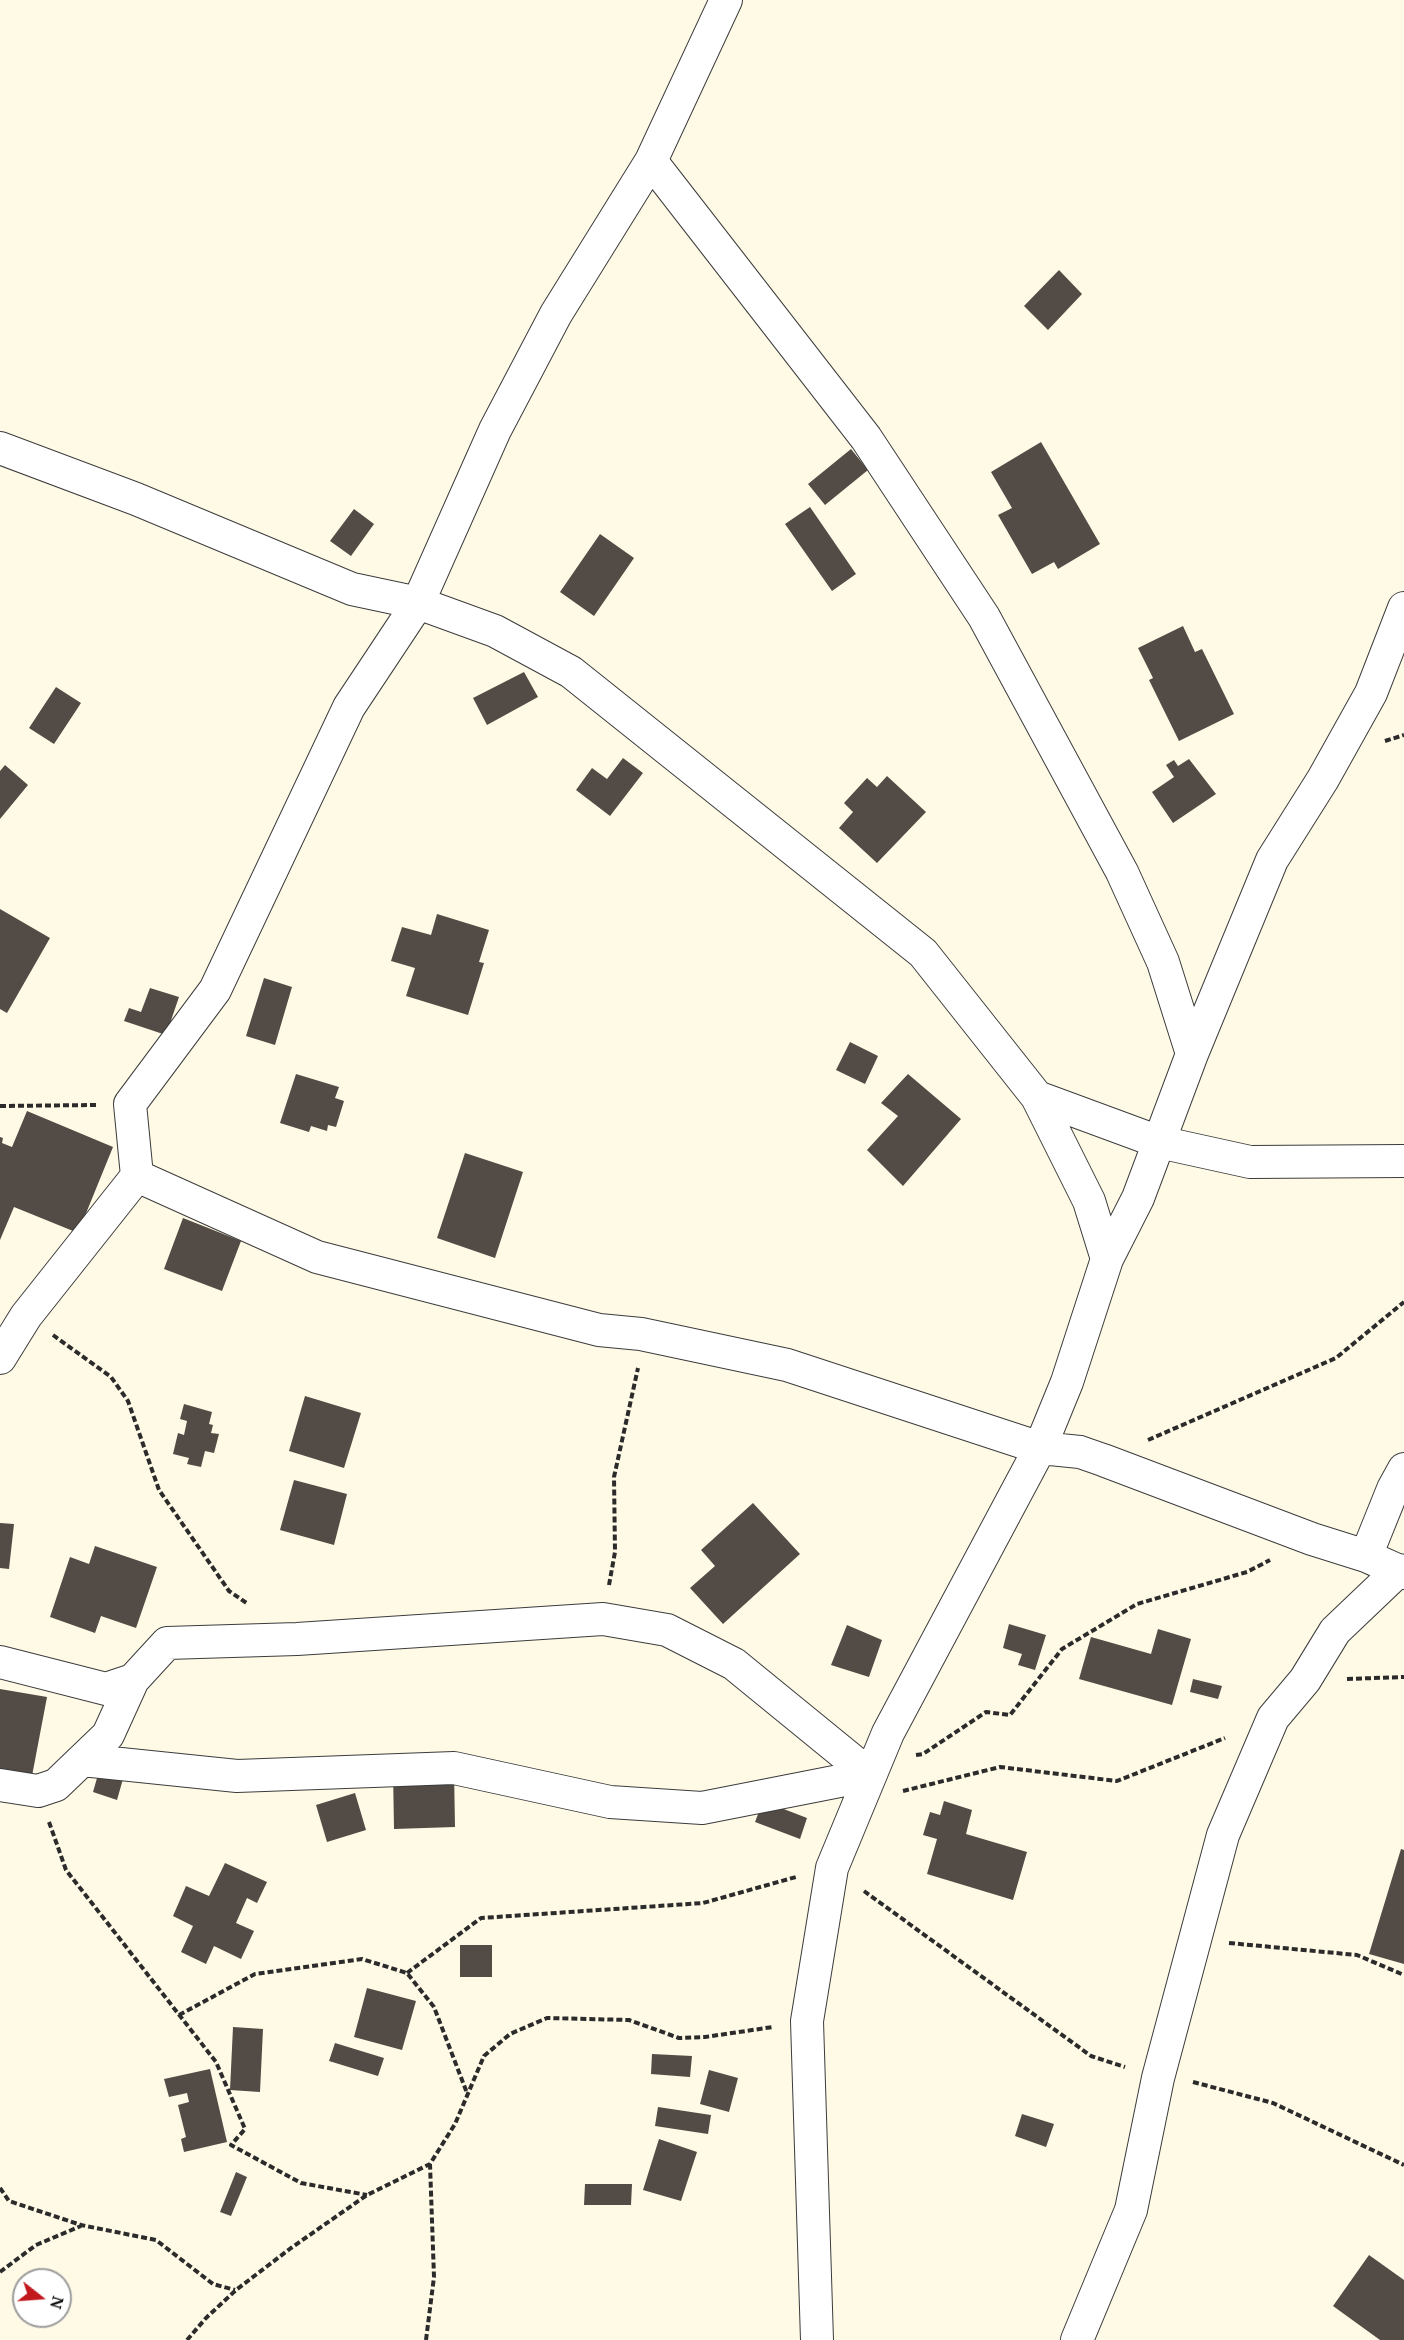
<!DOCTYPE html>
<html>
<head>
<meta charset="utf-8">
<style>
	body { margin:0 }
	#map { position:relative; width:1404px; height:2340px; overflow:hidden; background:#fffae6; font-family:"PT Serif",serif }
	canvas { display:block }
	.north { position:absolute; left:12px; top:2268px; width:60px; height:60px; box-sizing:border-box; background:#fff; border:2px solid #9d9d9d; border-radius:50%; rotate:107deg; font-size:16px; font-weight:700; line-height:24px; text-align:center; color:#090909 }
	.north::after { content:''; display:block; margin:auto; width:21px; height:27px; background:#c2191f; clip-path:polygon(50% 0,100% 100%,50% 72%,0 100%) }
</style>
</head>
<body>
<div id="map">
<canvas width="1404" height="2340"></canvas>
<div class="north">N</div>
</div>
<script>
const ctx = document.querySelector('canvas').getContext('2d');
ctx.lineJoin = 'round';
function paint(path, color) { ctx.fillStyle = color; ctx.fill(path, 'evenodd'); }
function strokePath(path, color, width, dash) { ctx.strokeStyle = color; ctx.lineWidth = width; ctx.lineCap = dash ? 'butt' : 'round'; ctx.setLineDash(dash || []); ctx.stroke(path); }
paint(new Path2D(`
	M1059,270L1082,294L1048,330L1024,306Z
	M1041,442L1100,544L1058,569L1054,562L1032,574L998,515L1012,508L991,472Z
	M851,449L868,470L825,505L808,484Z
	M810,507L856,574L832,591L785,524Z
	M354,509L374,524L351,556L330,541Z
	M600,534L634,558L594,616L560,592Z
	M1183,626L1195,652L1202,649L1234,714L1179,741L1149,680L1153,678L1138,648Z
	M524,672L538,697L487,725L473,698Z
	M56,687L81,703L54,744L29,728Z
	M623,758L643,773L610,816L576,790L592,768L607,779Z
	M1189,759L1216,794L1173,823L1152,792L1174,777L1166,765L1174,760L1178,766Z
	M5,765L28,785L0,819V771Z
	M887,776L926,812L877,863L839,828L853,812L844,803L867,778L877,787Z
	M0,909L50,938L7,1013L0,1009Z
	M437,914L489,930L479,962L484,963L468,1015L406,996L415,968L391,961L402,927L431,935Z
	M264,978L292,987L275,1045L246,1036Z
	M150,988L179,997L166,1035L124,1021L129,1008L141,1012Z
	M850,1042L878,1056L865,1084L836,1070Z
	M296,1074L339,1087L335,1098L344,1101L336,1127L328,1125L327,1131L311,1126L309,1132L280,1123Z
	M908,1074L961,1119L903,1186L867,1150L898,1116L881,1103Z
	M27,1111L113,1147L78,1233L14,1207L0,1240V1137L3,1138L2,1143L12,1147Z
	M465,1153L523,1172L495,1258L437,1238Z
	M183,1218L241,1241L222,1291L164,1269Z
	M305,1396L361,1413L344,1468L289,1451Z
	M184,1404L212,1412L209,1424L213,1425L211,1433L219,1434L214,1453L205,1451L201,1467L187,1464L189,1458L173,1454L178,1433L184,1435L187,1421L180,1419Z
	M294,1480L347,1494L334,1545L280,1530Z
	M753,1503L800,1554L723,1624L690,1588L715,1566L701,1550Z
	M0,1523L14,1524L9,1569L0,1568Z
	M95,1546L157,1567L136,1628L101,1616L95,1633L50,1617L70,1557L89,1564Z
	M1009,1624L1046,1635L1035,1670L1018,1665L1022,1654L1003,1648Z
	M847,1625L882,1640L869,1677L831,1665Z
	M1158,1629L1191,1639L1172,1705L1079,1679L1091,1637L1151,1654Z
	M1193,1679L1222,1686L1218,1699L1190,1692Z
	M0,1689L47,1697L32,1776L0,1770Z
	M393,1770H454L455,1827L394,1829Z
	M99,1771L123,1779L117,1800L93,1792Z
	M355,1793L366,1830L327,1842L316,1805Z
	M763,1801L807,1818L800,1839L755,1822Z
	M944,1801L972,1810L966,1834L1027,1852L1013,1900L927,1874L937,1839L923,1835L930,1812L940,1815Z
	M1401,1849L1404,1850V1964L1369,1954Z
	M225,1863L267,1882L257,1903L247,1898L236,1923L254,1931L241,1959L214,1946L206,1964L181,1952L193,1926L173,1916L186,1886L209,1896Z
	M460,1945H492V1977H460Z
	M367,1988L416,2001L402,2050L354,2037Z
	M233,2027L263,2029L260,2092L230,2090Z
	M335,2043L384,2058L378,2076L329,2061Z
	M652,2054L692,2056L690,2077L651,2074Z
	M210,2069L227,2142L184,2152L181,2139L186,2137L178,2105L189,2102L187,2093L169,2097L164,2079Z
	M709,2070L738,2078L729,2112L700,2104Z
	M658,2107L711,2115L708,2134L655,2126Z
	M1022,2114L1054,2124L1046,2147L1015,2136Z
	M659,2139L697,2152L681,2201L643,2190Z
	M236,2172L247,2177L231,2216L220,2212Z
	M585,2184H632L631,2205H584Z
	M1369,2255L1404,2280V2340H1380L1333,2306Z`), '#534b45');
const minor = new Path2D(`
	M651,161L866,438L984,617L1122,872L1163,962L1192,1054
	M0,448L136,499L352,589L418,603L495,631L571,672L923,953L1037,1097L1089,1201L1107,1259
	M1037,1097L1159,1142L1250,1162L1404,1161
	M137,1176L317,1257L599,1330L641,1334L787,1365L1040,1448L1080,1452L1103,1460L1312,1539L1366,1556L1404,1573
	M0,1358L26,1316L137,1176L130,1104L215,990L349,707L418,603L495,430L556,314L651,161L726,0
	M1366,1556L1393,1489L1404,1469
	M0,1662L106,1689L133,1680L167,1643L297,1639L603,1619L667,1630L734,1664L870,1775
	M82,1760L237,1776L454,1768L610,1802L702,1808L870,1775
	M0,1785L38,1791L56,1785L108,1735L133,1680
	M817,2340L807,2021L832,1868L888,1733L1040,1448L1067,1382L1107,1259L1138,1198L1192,1054L1272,860L1323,779L1371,693L1404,608
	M1077,2340L1131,2210L1158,2078L1223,1835L1273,1718L1305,1680L1335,1631L1399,1570`);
strokePath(minor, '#3c3c3c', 34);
strokePath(new Path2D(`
	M1385,741L1404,735
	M0,1106L96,1105
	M53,1335L111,1377L128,1401L159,1490L229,1591L248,1604
	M1148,1440L1336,1358L1404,1302
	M609,1585L615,1552L614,1477L638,1368
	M1347,1679L1404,1677
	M916,1755L923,1754L986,1712L1010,1715L1062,1649L1137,1604L1247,1572L1270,1560
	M903,1791L1000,1767L1117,1781L1225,1738
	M49,1822L66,1870L216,2062L245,2129L231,2145L301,2183L367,2195
	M864,1891L1091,2056L1125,2067
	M1229,1943L1357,1955L1404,1975
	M407,1973L481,1918L703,1903L796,1877
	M179,2015L255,1974L362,1959L407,1973L434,2007L467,2093
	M1193,2082L1273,2103L1404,2165
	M0,2188L9,2201L81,2225L156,2240L213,2284L235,2290
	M0,2272L36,2245L81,2226
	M187,2340L206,2318L236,2290L291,2248L367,2195L430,2164L455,2124L484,2056L510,2034L547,2018L629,2020L679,2038L705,2037L773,2027
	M426,2340L434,2277L430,2164`), '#2b2b2b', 4, [6, 3]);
strokePath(minor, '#fff', 32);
</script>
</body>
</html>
